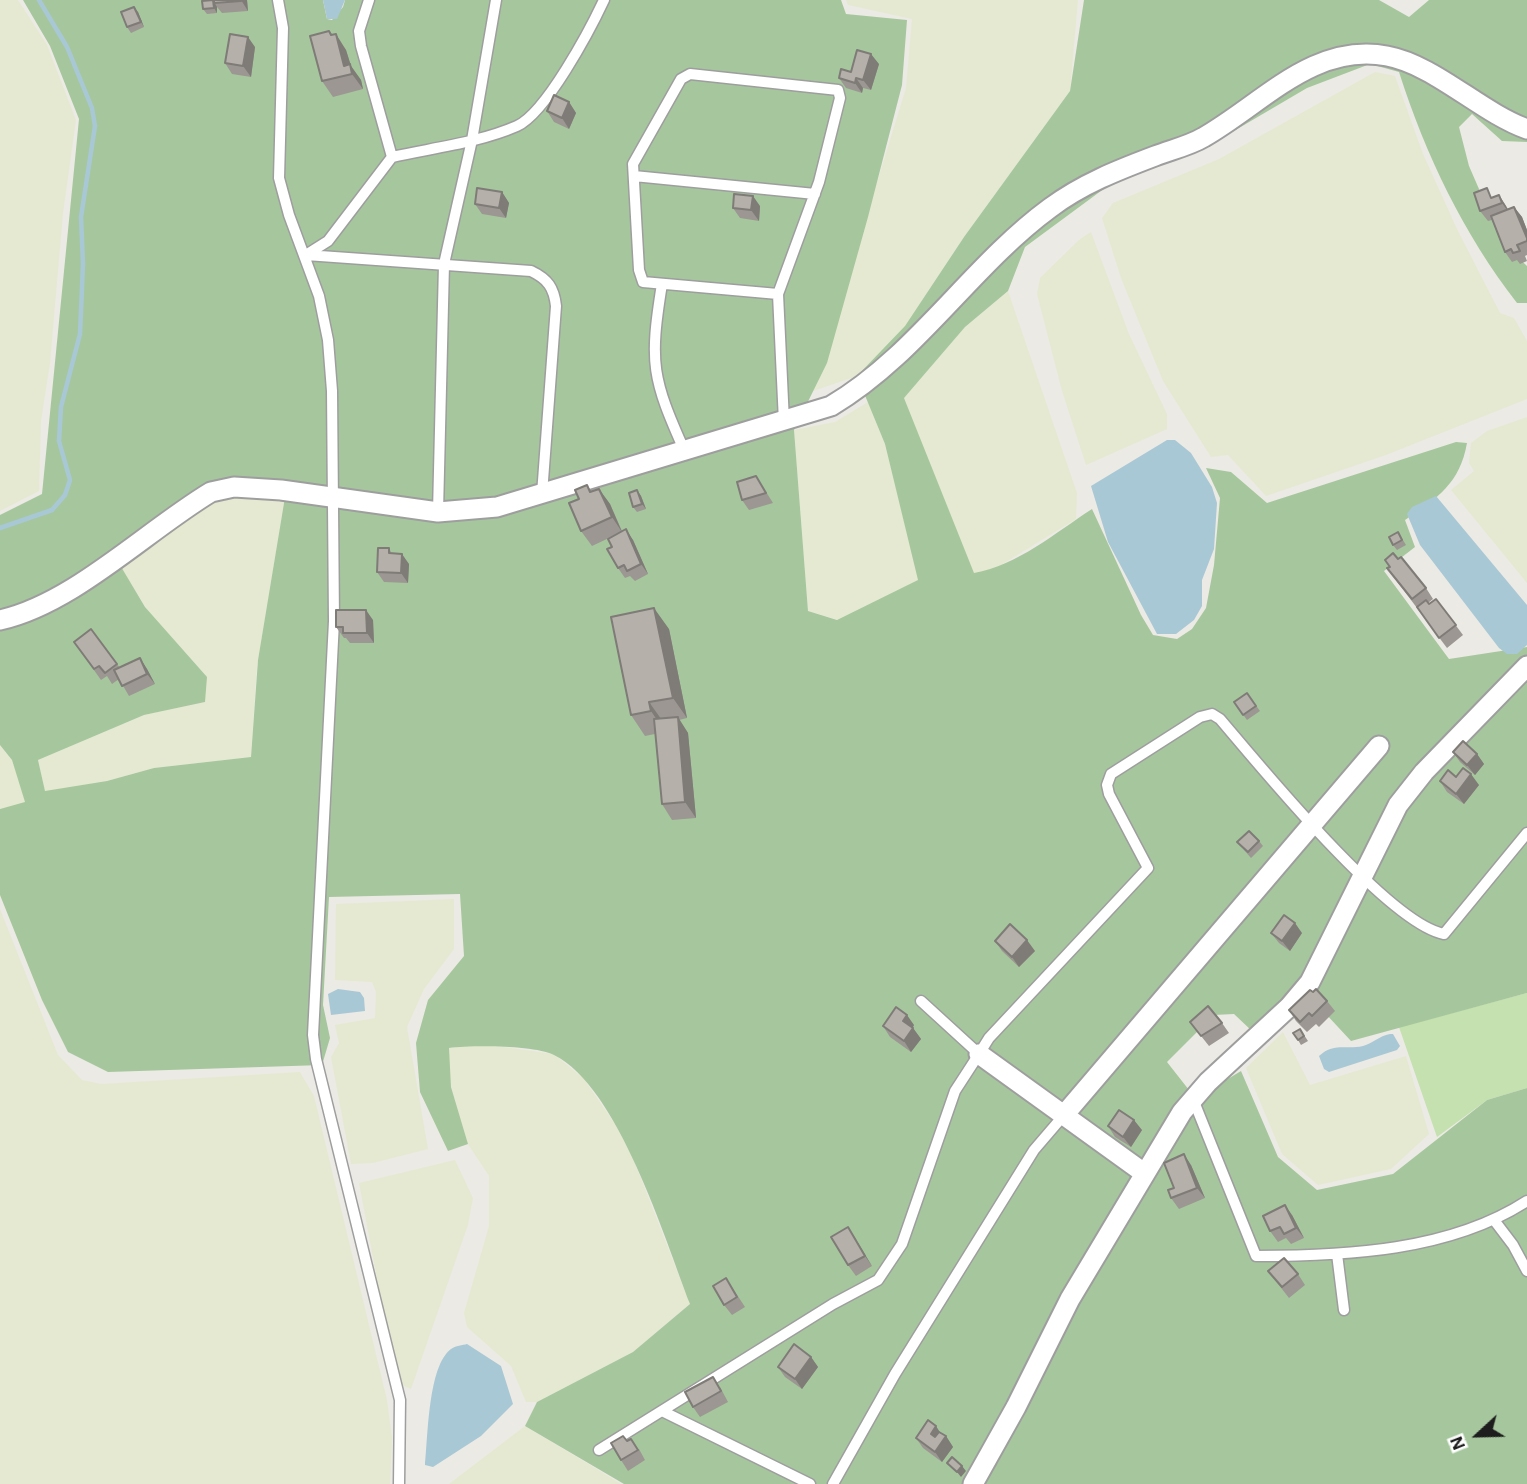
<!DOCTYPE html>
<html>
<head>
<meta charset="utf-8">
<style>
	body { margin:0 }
	#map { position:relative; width:1527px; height:1484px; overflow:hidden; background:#eceae4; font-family:"Alegreya Sans",sans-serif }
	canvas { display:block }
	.north { position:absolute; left:1443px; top:1400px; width:70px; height:70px; -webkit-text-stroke:5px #fff; paint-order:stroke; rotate:248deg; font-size:19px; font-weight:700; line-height:28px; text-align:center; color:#1d1d1d }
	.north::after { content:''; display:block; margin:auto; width:24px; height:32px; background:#1d1d1d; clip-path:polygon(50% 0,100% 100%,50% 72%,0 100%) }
</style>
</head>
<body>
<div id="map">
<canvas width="1527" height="1484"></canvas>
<div class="north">N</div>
</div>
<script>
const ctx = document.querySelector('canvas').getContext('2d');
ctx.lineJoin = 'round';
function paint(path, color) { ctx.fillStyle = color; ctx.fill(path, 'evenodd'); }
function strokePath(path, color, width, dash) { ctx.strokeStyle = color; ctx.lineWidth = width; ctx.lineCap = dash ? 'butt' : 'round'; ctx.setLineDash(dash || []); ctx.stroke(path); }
paint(new Path2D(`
	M0,0H18L47,45L76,120L63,213L50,363L41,421L39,491L0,511Z
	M846,0H1078L1070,91L964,237L905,326L857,376L813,391L906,88L912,19L848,5Z
	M1375,72L1395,76L1423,154L1457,229L1500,313L1514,318L1527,341V399L1386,455L1266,496L1228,455L1211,457L1163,381L1121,278L1102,218L1113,203L1219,159Z
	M1091,232L1129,334L1167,414V429L1086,465L1062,391L1037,294L1040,278L1080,239Z
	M1008,291L1077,493L1076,519L993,570L974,574L903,398L965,327Z
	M868,402L885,444L919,580L838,620L808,611L794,430L835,422Z
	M1527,417V583L1451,490L1474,471L1469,463L1471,443L1487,431Z
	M234,494L285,497L257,666L251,757L154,768L107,781L45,792L38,760L144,715L205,702L119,565L214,499Z
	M0,745L12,760L26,803L0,809Z
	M454,899V949L424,989L407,1027L428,1149L373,1163L351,1164L331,1057L339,1043L335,1025L375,1018L376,992L372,982L335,980L336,904Z
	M0,909L58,1055L82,1080L101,1084L300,1072L314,1096L387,1400L392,1438L390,1484H0Z
	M1283,1032L1310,1085L1406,1056L1429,1134L1391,1169L1318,1185L1282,1154L1246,1068Z
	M482,1044L554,1054L584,1079L626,1140L690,1304L633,1352L537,1402H526L511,1366L467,1327L464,1313L489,1226V1176L468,1144L451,1087L448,1048Z
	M455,1160L473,1198L468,1225L411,1389L402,1385L381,1300L359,1183Z
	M525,1426L605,1474L621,1484H449Z`), '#e5e9d1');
paint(new Path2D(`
	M1527,993V1088L1487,1100L1437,1137L1399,1027Z`), '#c4e1af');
paint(new Path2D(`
	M23,0H323L327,19L332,20L343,7L345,0H841L846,14L907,20L902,85L868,217L827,363L794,430L808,611L837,620L918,580L885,444L857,376L905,326L964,237L1070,91L1084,0H1379L1409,17L1429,0H1527V142L1502,141L1472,114L1459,127L1469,166L1502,242L1527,266V303H1517C1463,233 1426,156 1399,72L1370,64L1307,88L1210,145L1109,185L1025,247L1008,291L965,327L904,398L974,573C1018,565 1055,533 1092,509L1141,615L1153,635L1177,639L1192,629L1206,608L1214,565L1220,498L1206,468L1231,472L1267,503L1456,442L1467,443C1460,483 1438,498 1405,520L1415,547L1384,571L1449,659L1527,647V993L1351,1041L1299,985L1253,1032L1234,1014L1214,1015L1167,1062L1189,1090L1216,1086L1241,1071L1278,1157L1317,1190L1393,1174L1487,1100L1527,1088V1484H624L525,1426L537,1402L633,1352L690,1304C665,1239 618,1086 554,1055C534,1045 472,1045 449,1048L451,1087L468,1144L448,1151L420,1092L416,1043L428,1000L464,956L460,894L329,897L323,1005L330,1038L322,1065L108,1072L68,1052L42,1000L0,895V809L25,802L12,760L0,745V515L42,494L79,119L50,46ZM234,494L285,497L258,660L251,757L154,768L107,781L45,791L38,760L144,715L205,702L207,677L145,607L120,565L214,499Z`), '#a6c79d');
paint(new Path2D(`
	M323,0H345L337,19H327Z
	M1167,440H1175L1191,453L1212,487L1217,503L1214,549L1202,580V606L1194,620L1176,634H1157L1108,542L1091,486Z
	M1436,496L1527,605V645L1517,654H1507L1499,648L1420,545L1407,514L1412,507Z
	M338,989L360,992L364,998L365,1011L331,1015L328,994Z
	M1390,1034H1393L1400,1046L1397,1050L1329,1072L1324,1069L1319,1056C1334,1042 1346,1050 1363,1046C1373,1043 1379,1036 1390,1034Z
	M467,1344L501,1366L513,1404L481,1436L433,1467L425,1465C428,1437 428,1366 451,1349C455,1346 463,1345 467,1344Z`), '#a9c8d5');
strokePath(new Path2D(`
	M0,528L52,510L65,495L70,480L59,441L61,407L80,334L83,264L81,217L95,126L92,108L67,47L39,0`), '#a9c8d5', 4.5);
const service = new Path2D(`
	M278,0L283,28L279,178L289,215L319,296L328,340L332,391L334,621L313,1035L316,1059L400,1400L399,1484
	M369,0L359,31L361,46L392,157
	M634,176L815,194
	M309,253L328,241L392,157C432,148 478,143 517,126C546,113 590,30 604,0
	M306,255L531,271C548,279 554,288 556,306L542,494
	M662,284C649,364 652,378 685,452
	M778,294L643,282L639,270L633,164L681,79L690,74L838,90L840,98L819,182L778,294L784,422
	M438,512L444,264L472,140L496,0
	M921,1001L979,1054
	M1193,1099L1256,1256C1346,1256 1450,1251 1527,1201
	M1494,1220L1513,1245L1527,1271
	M1337,1254L1344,1310
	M662,1411L810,1484
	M599,1450L833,1304L878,1280L902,1244L955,1091L979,1054L989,1038L1148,868L1109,794L1107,785L1111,774L1200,717L1212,714L1220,719C1260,766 1389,924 1444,934L1527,833
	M833,1484L895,1374L1034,1150L1064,1115`);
const minor = new Path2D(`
	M0,620C73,604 146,531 211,492L234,487L281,490L438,512L497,507L831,406C916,356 971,266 1050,208C1082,184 1118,170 1155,156C1170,150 1189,146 1204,137C1262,104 1314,42 1387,56C1435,65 1480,112 1527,129
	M979,1054L1144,1173
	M1064,1115L1379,746
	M973,1484L1016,1407L1070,1299L1182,1112L1208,1082L1289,1007L1310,982L1398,805L1424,772L1527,666`);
strokePath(service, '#9e9e9e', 13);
strokePath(minor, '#9e9e9e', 23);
strokePath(service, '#fff', 10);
strokePath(minor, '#fff', 19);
paint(new Path2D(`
	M214,0H247L248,11L222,13L217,7V13L207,14L203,9Z
	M138,12L144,27L131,33L127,27Z
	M329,31L346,50L351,66L361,80L363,89L333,97L322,81Z
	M255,47L251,77L232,74L225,63Z
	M879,64L871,90L863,88L862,93L846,88L839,78L851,72Z
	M569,102L576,113L569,129L554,122L547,111Z
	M502,192L509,203L506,218L482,214L475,204Z
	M1499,195L1508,209L1514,207L1522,217L1527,230V255L1525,256L1527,261L1520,264L1517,260L1512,262L1505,252L1492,220L1488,221L1480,211L1494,197Z
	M760,206L759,221L740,218L733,208Z
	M587,485L592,492L599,489L610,504L622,531L633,540L648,574L635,581L630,576L625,578L618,568L609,538L592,546L581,531L579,499Z
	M763,487L773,503L749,510L742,500Z
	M637,490L641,496L646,509L637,512L633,507Z
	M1398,532L1406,545L1397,550L1393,545Z
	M389,548L392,554L409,564L408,583L384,582L377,572Z
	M1387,568L1426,588L1433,599L1428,603L1429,604L1436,599L1463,635L1447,648Z
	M373,620L374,643H350L346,638H344L336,627Z
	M91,629L120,668L140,658L147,669L155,684L129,696L119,679L112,684L107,676L101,680L74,642Z
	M669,629L687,718L679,720L688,733L696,818L672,820L662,804L655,734L645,736L631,715Z
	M1247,693L1260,711L1247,720L1234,702Z
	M1453,752L1477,754L1484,764L1475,775L1460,762Z
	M1456,777L1479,785L1464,804L1447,792L1440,781Z
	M1259,841L1263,846L1251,858L1237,842Z
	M1271,933H1302L1290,951L1279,943Z
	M995,941L1035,951L1019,967L1002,951Z
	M1313,992L1327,1001L1335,1011L1319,1027L1316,1024L1307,1032L1296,1021L1289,1010Z
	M1190,1022L1222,1023L1229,1033L1209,1046Z
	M914,1025L913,1028L921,1039L911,1052L890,1037L883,1026Z
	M1300,1029L1308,1041L1301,1045L1298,1040Z
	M1108,1126L1142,1130L1131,1147L1115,1137Z
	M1191,1165L1205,1198L1179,1209L1171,1198L1174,1188Z
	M1292,1215L1304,1238L1291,1244L1286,1238L1278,1242L1270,1231Z
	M848,1227L872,1266L856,1276L848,1265Z
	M1268,1271L1298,1274L1305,1285L1289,1298Z
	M726,1278L745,1307L732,1315L724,1305Z
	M811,1357L818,1367L802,1389L785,1377L778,1367Z
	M720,1387L728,1402L700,1417L693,1407Z
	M940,1433L946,1436L953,1447L942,1462L923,1448L916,1438Z
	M639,1449L645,1460L628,1471L621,1460Z`), '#9c9792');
paint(new Path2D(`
	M213,0L217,7V13L214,8Z
	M241,0H247L248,11Z
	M134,7L138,12L144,27L141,22Z
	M329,31L338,42L336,34L346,50L351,66L361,80L363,89L352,74L344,66Z
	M248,37L255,47L251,77L243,66Z
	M871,54L879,64L871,90L863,80Z
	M856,78L863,88L862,93L855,83Z
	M569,102L576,113L569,129L562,118Z
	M502,192L509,203L506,218L499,208Z
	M1499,195L1506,206L1509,213L1502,203Z
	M753,196L760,206L759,221L751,210Z
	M1514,207L1522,217L1527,230V238Z
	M599,489L610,504L622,532L612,517Z
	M637,490L641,496L646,509L642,504Z
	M626,529L633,540L648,574L641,564Z
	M402,554L409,564L408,583L401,573Z
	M654,608L669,629L687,718L673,698Z
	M366,610L373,620L374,643L367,633Z
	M140,658L147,669L155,684L147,674Z
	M649,702L664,723L665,732L651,711Z
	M678,717L688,733L696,818L685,802Z
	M1477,754L1484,764L1475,775L1467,765Z
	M1471,774L1479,785L1464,804L1456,794Z
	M1295,923L1302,933L1290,951L1282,941Z
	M1027,940L1035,951L1019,967L1012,957Z
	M907,1015L914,1025L910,1031L903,1021Z
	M913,1028L921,1039L911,1052L904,1041Z
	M1134,1120L1142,1130L1131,1147L1123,1137Z
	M1184,1154L1191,1165L1205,1198L1197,1188Z
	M1285,1205L1292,1215L1304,1238L1296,1228Z
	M848,1227L855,1238L872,1266L865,1256Z
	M811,1357L818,1367L802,1389L795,1379Z
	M936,1426L943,1437L938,1444L931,1434Z
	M946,1436L953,1447L942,1462L935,1452Z
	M962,1466L966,1471L961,1477L957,1472Z`), '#7f7b77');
const building = new Path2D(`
	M213,0L214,8L203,9L202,1Z
	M214,0H241V1L214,3Z
	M134,7L141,22L127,27L121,12Z
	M329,31L331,35L336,34L344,66L350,64L352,74L322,81L310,36Z
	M230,34L248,37L243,66L225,63Z
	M857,50L871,54L863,80L856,78L855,83L839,78L841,69L851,72Z
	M554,95L569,102L562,118L547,111Z
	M477,188L502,192L499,208L475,204Z
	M1487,188L1491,198L1499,195L1502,203L1480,211L1474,193Z
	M734,194L753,196L751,210L733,208Z
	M1514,207L1527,238V241L1517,245L1520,251L1513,253L1511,249L1505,252L1491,216Z
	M756,476L766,493L742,500L737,482Z
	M587,485L590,492L599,489L612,517L581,531L569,503L579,499L575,490Z
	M637,490L642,504L633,507L629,493Z
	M626,529L641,564L627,571L624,565L618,568L607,549L612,547L608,539Z
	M1398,532L1402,540L1393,545L1389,537Z
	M378,548H389V553L402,554L401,573L377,572Z
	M1393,553L1398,559L1401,557L1426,588L1412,599L1387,568L1390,567L1385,560Z
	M1436,599L1456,625L1439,638L1417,607L1426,600L1429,604Z
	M654,608L673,698L649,702L651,711L631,715L611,617Z
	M336,610H366L367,633H343V627H336Z
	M91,629L117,664L105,673L99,666L94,669L74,642Z
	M140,658L147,674L122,686L114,670Z
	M1247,693L1256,706L1243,715L1234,702Z
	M678,717L685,802L662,804L654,719Z
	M1463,741L1477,754L1467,765L1453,752Z
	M1463,768L1471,774L1456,794L1440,781L1448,770L1456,777Z
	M1249,831L1259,841L1248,852L1237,842Z
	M1284,915L1295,923L1282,941L1271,933Z
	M1010,924L1027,940L1012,957L995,941Z
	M1316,989L1327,1001L1312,1016L1309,1013L1300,1022L1289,1010L1310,990L1313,992Z
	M1208,1006L1222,1023L1201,1036L1190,1022Z
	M896,1007L907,1015L903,1021L913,1028L904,1041L883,1026Z
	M1300,1029L1304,1036L1298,1040L1293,1033Z
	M1119,1110L1134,1120L1123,1137L1108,1126Z
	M1184,1154L1197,1188L1171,1198L1168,1190L1174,1188L1164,1163Z
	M1285,1205L1296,1228L1284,1234L1280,1227L1270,1231L1263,1216Z
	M848,1227L865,1256L848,1265L831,1237Z
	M1284,1258L1298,1274L1282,1287L1268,1271Z
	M726,1278L737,1297L724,1305L713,1286Z
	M794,1344L811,1357L795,1379L778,1367Z
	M713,1377L721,1391L693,1407L685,1392Z
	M928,1420L936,1426L931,1434L935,1437L939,1432L946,1436L935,1452L916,1438Z
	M623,1436L627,1441L631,1439L638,1450L621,1460L611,1443Z
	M952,1457L962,1466L957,1472L947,1463Z`);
paint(building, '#b5b0aa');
strokePath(building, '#7f7b77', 2);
</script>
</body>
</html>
